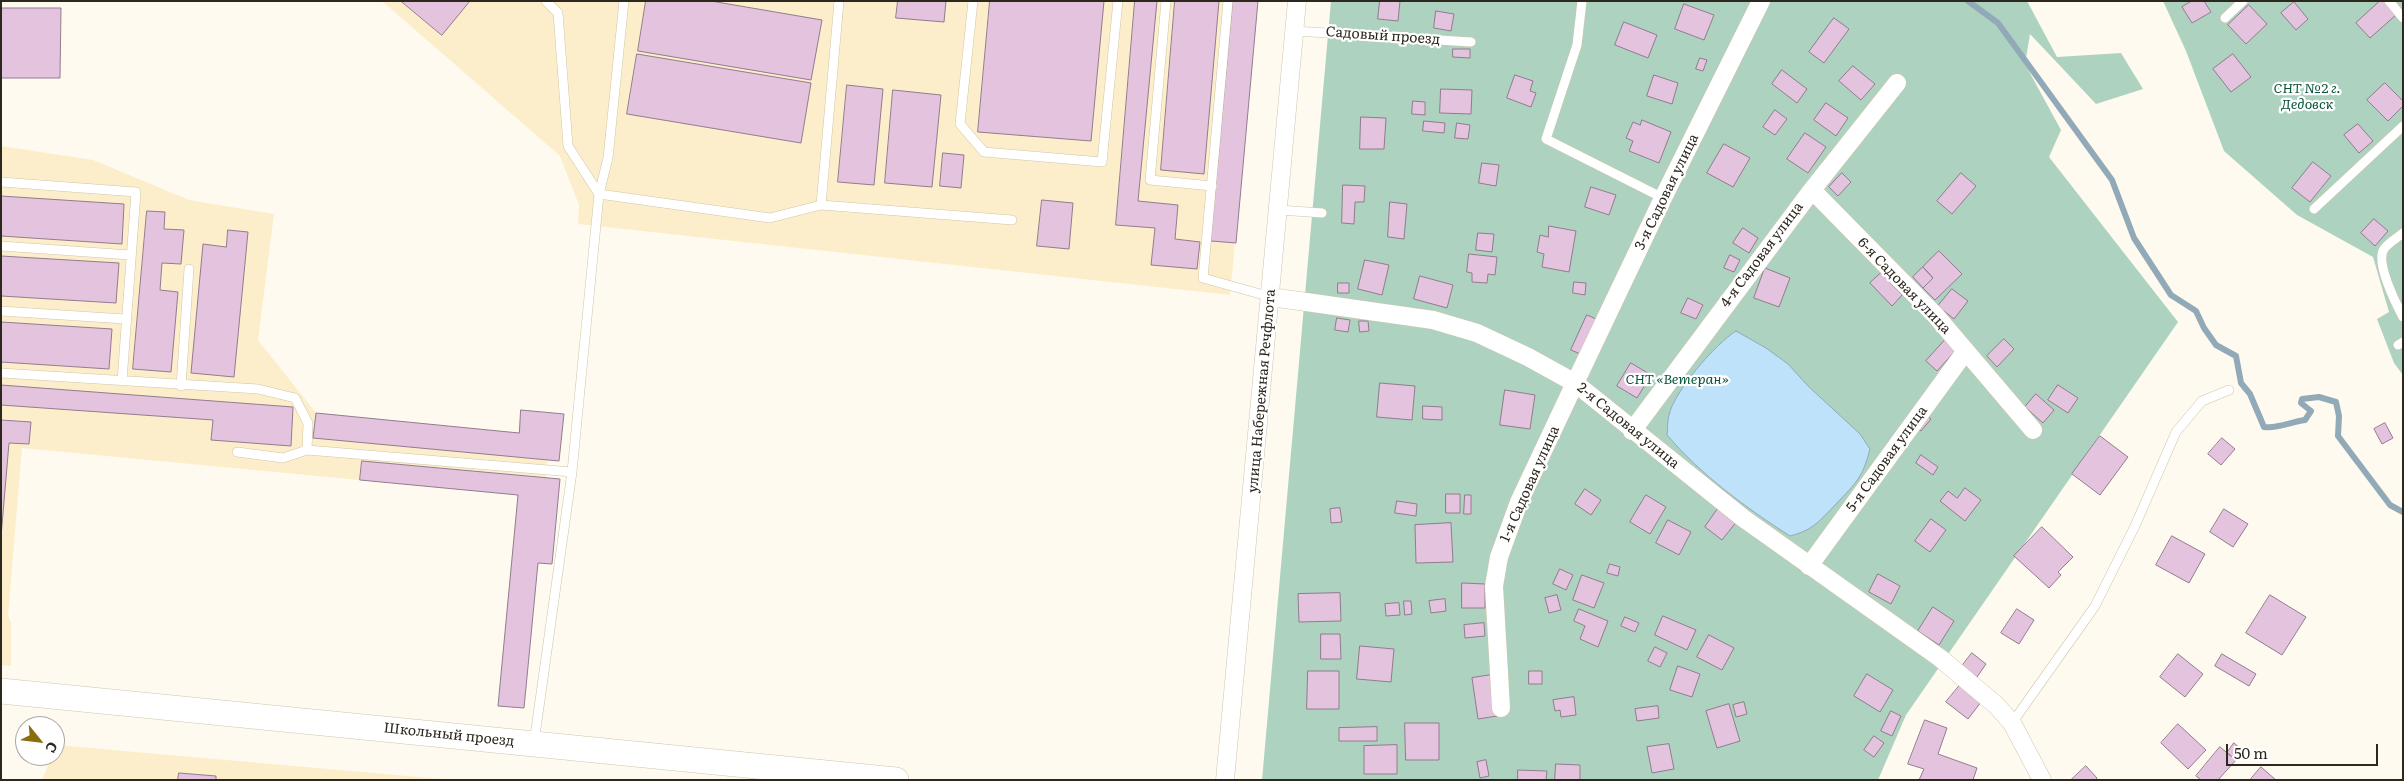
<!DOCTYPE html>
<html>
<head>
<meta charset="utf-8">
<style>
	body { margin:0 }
	#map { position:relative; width:2404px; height:781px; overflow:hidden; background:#fefaef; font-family:Literata,serif }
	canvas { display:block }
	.frame { position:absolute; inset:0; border:2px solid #2d281e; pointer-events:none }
	.north { position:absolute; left:15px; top:716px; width:50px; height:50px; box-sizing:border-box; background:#fff; border:1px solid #aba9a5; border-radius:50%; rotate:119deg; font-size:14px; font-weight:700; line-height:20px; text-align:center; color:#2d281e }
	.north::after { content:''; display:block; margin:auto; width:18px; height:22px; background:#896e0f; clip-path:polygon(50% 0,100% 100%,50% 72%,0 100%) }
	.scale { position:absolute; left:2226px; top:744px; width:152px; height:22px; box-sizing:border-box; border:2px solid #2d281e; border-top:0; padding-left:6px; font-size:15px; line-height:18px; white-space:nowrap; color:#2d281e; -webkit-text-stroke:4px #fff; paint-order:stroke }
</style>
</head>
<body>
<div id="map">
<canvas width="2404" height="781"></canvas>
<div class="frame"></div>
<div class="north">С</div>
<div class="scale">50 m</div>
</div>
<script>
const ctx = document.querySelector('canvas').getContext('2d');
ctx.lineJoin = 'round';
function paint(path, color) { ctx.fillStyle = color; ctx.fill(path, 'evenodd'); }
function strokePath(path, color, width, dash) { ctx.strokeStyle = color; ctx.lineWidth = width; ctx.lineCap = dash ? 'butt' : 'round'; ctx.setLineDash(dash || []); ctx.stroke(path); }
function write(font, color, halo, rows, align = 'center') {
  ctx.font = font + ' Literata,serif'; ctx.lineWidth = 4.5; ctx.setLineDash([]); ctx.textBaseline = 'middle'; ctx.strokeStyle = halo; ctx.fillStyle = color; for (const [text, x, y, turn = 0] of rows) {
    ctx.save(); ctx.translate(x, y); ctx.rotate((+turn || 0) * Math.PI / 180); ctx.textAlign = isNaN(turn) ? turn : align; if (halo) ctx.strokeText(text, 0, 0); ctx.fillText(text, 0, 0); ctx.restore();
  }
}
paint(new Path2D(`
	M382,1H1258L1230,295L578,224L579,205L560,156Z
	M1,146L93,160L189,200L274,214L258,340L316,413L518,433L521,410L552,413L524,708L498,706L518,495L22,448L8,616L11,622V666L1,665Z
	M56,745L453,780H42L52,756H55Z`), '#fdeecb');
paint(new Path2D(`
	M1331,1H2027L2057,57L2121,53L2143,89L2096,104L2030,34L2025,64L2061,130L2049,157L2178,322L1906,715L1878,780H1262Z
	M2163,1H2403V375L2394,363L2377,319L2389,312L2373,257L2297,215L2224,151L2186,51Z`), '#add3c0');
const water = new Path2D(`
	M1736,331L1766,348L1788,364L1808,386L1860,434L1870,449C1863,477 1856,483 1836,504C1820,520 1814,530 1790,536C1746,508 1701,475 1667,435C1668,429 1667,422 1669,415C1674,392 1715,344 1736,331Z`);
paint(water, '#bee2fa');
strokePath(water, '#92aab8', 1);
strokePath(new Path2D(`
	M1968,1L1998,23L2112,180L2134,238L2171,295L2196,311L2204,328L2216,345L2236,356L2241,383L2250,394L2264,427C2278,429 2290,422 2305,420L2311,411L2301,403L2302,399L2319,397L2336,402L2339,416L2338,436L2390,505L2403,512`), '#92aab8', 6);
const building = new Path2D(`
	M401,1H470L442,35Z
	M646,1H711L822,20L811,80L638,51Z
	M898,1H946L944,22L896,18Z
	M990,1H1104L1091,141L978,132Z
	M1135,1H1157L1138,201L1178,205L1175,239L1200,242L1197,269L1151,265L1155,228L1116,225Z
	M1175,1H1219L1204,174L1161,170Z
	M1233,1H1258L1236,243L1211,241Z
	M1380,1H1400L1398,21L1378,19Z
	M2192,1H2204L2211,12L2192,23L2182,7Z
	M2380,1H2386L2397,14L2370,38L2356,23Z
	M2294,2L2308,19L2296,30L2281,13Z
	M1684,4L1714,15L1704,40L1675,29Z
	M2249,5L2267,24L2246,44L2228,25Z
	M1,8H61L60,78H1Z
	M1436,11L1454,14L1451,31L1434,28Z
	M1834,18L1849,29L1824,63L1809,52Z
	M1624,22L1657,35L1648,58L1615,45Z
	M1453,49H1470V58L1453,57Z
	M637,54L811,83L801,143L627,114Z
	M2233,54L2251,77L2231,92L2213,69Z
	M1700,58L1707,60L1703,71L1696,69Z
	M1853,66L1875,84L1861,100L1839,81Z
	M1782,70L1807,89L1797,103L1772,84Z
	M1515,75L1533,81L1530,91L1536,93L1531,107L1507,98Z
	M1654,75L1678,83L1672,104L1647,96Z
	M2385,83L2403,101V106L2388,121L2367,100Z
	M847,85L883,89L874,185L838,182Z
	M1441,89L1472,90L1471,114L1440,113Z
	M893,90L941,95L932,187L885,183Z
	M1413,101L1425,102V115L1412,114Z
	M1826,103L1848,118L1836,136L1814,120Z
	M1775,110L1787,119L1775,135L1763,127Z
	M1361,117L1386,118L1384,149H1360Z
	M1642,120L1671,132L1659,163L1629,151L1633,141L1626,138L1633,122L1640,125Z
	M1424,121L1445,123L1444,133L1423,131Z
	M1457,123L1470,125L1468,139L1455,138Z
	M2358,124L2373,141L2359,153L2344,135Z
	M1805,133L1826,147L1808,173L1787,159Z
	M1724,144L1750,158L1733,187L1707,173Z
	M943,153L964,155L961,188L940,186Z
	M2313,162L2331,176L2310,202L2292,188Z
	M1482,163L1499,165L1496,186L1479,183Z
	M1842,173L1851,182L1838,196L1829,187Z
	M1961,173L1976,186L1952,214L1937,201Z
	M1343,185L1365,186L1364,202H1355L1354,224L1342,223Z
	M1591,187L1616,195L1609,215L1585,207Z
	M1,196L124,204L122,244L1,236Z
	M1042,200L1073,203L1069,249L1037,246Z
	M1390,202L1407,204L1404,239L1388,237Z
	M147,211L165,212L164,229L184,230L181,264L162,263L160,290L178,292L171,372L133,369Z
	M2374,219L2388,231L2375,246L2361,233Z
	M1549,226L1576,231L1569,272L1542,267L1544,254L1537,252L1540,235L1548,237Z
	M1743,228L1758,238L1749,253L1733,243Z
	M228,230L248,232L234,377L191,373L203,244L226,247Z
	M1478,233L1494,234L1492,252L1476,250Z
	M1939,251L1962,274L1935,300L1923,288L1933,278L1923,267Z
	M1469,254L1497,257L1495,275L1488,274L1487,283L1472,282V273L1467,272Z
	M1730,255L1740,260L1734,272L1724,268Z
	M1,256L119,263L116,303L1,296Z
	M1365,260L1389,265L1382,295L1358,289Z
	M1923,267L1933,278L1923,288L1913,277Z
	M1765,268L1790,278L1779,307L1754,298Z
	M1881,273L1902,295L1892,306L1870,283Z
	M1420,276L1453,285L1447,308L1414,299Z
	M1574,282L1586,283L1585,295L1573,293Z
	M1338,283H1349V293H1338Z
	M1952,289L1968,301L1954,319L1938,306Z
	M1688,298L1703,305L1696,319L1681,313Z
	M1587,315L1601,321L1585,356L1571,350Z
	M1337,318L1350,320L1348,332L1335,330Z
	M1359,321H1368L1369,331L1360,332Z
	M1,322L112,329L109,369L1,362Z
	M2004,339L2014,349L1997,367L1987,356Z
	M1945,340L1956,350L1937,371L1926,361Z
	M1631,363L1651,375L1637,398L1617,386Z
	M1380,383L1415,386L1412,420L1377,417Z
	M1,385L293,407L291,446L211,440L213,420L1,405Z
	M2058,385L2078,398L2068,413L2048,400Z
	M1505,390L1535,395L1530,429L1500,425Z
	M2036,394L2054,410L2043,423L2025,407Z
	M1423,406L1442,407V420L1423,419Z
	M521,410L564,414L559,461L313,438L316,413L519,433Z
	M1925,415L1931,419L1921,431L1916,427Z
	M1,420L31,422L29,444L9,443L1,537Z
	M2385,423L2393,438L2382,444L2374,429Z
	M2100,436L2128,457L2100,495L2072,474Z
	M2222,438L2235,449L2221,465L2208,454Z
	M1921,455L1938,467L1933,475L1916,463Z
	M362,461L560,479L552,564L538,563L524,708L498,706L518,495L360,480Z
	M1965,488L1981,500L1965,521L1940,501L1948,491L1957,498Z
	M1585,489L1601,500L1591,515L1575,504Z
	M1446,494H1460V513H1446Z
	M1465,495H1471V514H1464Z
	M1646,495L1666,507L1650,534L1630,522Z
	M1397,501L1417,504L1416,516L1395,513Z
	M1719,507L1737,521L1722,540L1705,527Z
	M1340,508L1342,522L1331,523L1330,509Z
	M2224,509L2248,524L2233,547L2210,532Z
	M1931,519L1946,530L1930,552L1915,541Z
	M1668,520L1691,532L1679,555L1656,543Z
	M1451,523L1453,562L1416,563L1415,525Z
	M2042,527L2073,557L2058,572L2061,575L2049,588L2014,556Z
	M2172,536L2205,554L2189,583L2156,565Z
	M1610,564L1620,567L1618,576L1607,573Z
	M1560,569L1573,575L1566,590L1553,584Z
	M1878,574L1900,586L1891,604L1869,592Z
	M1582,575L1604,583L1594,608L1573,600Z
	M1462,583L1485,584V608H1462Z
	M1340,593L1341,621L1299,622L1298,594Z
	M1557,595L1561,610L1549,613L1545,598Z
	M2270,595L2306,617L2282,655L2246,633Z
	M1445,599L1446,611L1431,613L1429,601Z
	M1404,601H1411L1412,614L1405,615Z
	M1399,603L1400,615L1386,616L1385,604Z
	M1933,607L1954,621L1939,645L1918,631Z
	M1579,609L1608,621L1598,647L1580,639L1585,626L1574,621Z
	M2017,609L2034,620L2019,644L2001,633Z
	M1663,616L1696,630L1687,650L1655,635Z
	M1625,617L1639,623L1635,632L1621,626Z
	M1484,623L1485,636L1465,638L1464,625Z
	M1321,634H1340L1341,659H1321Z
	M1709,635L1734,648L1722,670L1697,657Z
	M1360,646L1394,649L1391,682L1357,679Z
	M1655,647L1667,653L1660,667L1648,661Z
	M1972,653L1986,664L1977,677L1962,666Z
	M2178,654L2203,674L2185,697L2160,677Z
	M2222,654L2256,674L2249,686L2215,666Z
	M1678,666L1700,674L1692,697L1670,690Z
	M1308,671H1339V709H1307Z
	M1529,671H1542V684H1529Z
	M1867,674L1893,690L1880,712L1854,696Z
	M1491,675L1497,716L1478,719L1472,678Z
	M1960,685L1981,702L1968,719L1946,702Z
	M1574,697L1576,715L1561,717L1560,710L1555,711L1553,700Z
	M1744,702L1747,714L1736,717L1733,705Z
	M1729,704L1740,741L1717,748L1706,711Z
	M1658,706L1659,718L1637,721L1635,709Z
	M1891,711L1901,716L1892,736L1881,731Z
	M1925,720L1947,728L1938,754L1977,768L1973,780H1919L1924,769L1908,764Z
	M1405,723H1439V760H1406Z
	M2178,724L2206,750L2188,769L2161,743Z
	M1377,727V741H1339V728Z
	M1874,736L1884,743L1874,757L1864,750Z
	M2234,743L2243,751L2236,760L2227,753Z
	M1669,744L1674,769L1652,773L1647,747Z
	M1397,745V774H1364V746Z
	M2220,747L2236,760L2218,780H2201L2196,776Z
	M1486,760L1489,776L1480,778L1477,762Z
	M1556,764L1580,765V780H1555Z
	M2086,766L2097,778L2096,780H2071Z
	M2261,767L2276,780H2250Z
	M1518,770L1547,771L1546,780H1518Z
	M179,773L216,776V780H178Z`);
paint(building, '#e3c3dd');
strokePath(building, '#927c8e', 1);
const lane = new Path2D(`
	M624,1L608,158L599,194L770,218L821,205L1012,220
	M973,1L960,124L984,152L1102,162L1118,1
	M1166,1L1150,180L1212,186
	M1228,1L1203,278L1271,297
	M1582,1L1577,45L1546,139L1663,198
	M2389,1L2403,18
	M2225,18L2243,1
	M1295,31L1471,42
	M1,182L136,192L122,381
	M821,205L839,1
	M2314,209L2403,126
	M1279,210L1322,213
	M2403,233C2397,238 2388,243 2384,249C2375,262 2396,304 2403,317
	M1,246L130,255
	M1,311L125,319
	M2398,345L2403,342
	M1,373L258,389L295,398L308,423L307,450L283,458L237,452
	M181,386L189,269
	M307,450L572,472L599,194L568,146L558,13L546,1
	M2012,723L2095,606L2135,526L2176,432L2202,401L2229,390
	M534,743L572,472`);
const street = new Path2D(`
	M1812,190L1936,316L2033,430
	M1271,297L1433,320L1477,333L1528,357L1575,383L1743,518L1940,658L1996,705L2012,723L2042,780
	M1632,431L1812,190L1897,83
	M1809,566L1965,352
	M1501,708L1494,586L1499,557L1519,502L1575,383L1663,198L1761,1
	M1225,780L1297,1`);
const secondary = new Path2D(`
	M1,691L896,780`);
strokePath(lane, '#d0c5aa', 10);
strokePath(street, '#d0c5aa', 19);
strokePath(secondary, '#d0c5aa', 26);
strokePath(lane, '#fff', 9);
strokePath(street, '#fff', 18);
strokePath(secondary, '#fff', 25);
write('14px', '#2d281e', '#fff', [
	["Садовый проезд",1383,36,4],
	["3-я Садовая улица",1667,192,-64],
	["4-я Садовая улица",1762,255,-53],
	["6-я Садовая улица",1904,286,46],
	["улица Набережная Речфлота",1262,391,-85],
	["2-я Садовая улица",1628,426,39],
	["5-я Садовая улица",1887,459,-54],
	["1-я Садовая улица",1530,484,-66],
	["Школьный проезд",449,735,6]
]);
write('italic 14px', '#0d563d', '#fff', [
	["СНТ №2 г.",2307,89],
	["Дедовск",2307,105],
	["СНТ «Ветеран»",1677,380]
]);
</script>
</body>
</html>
